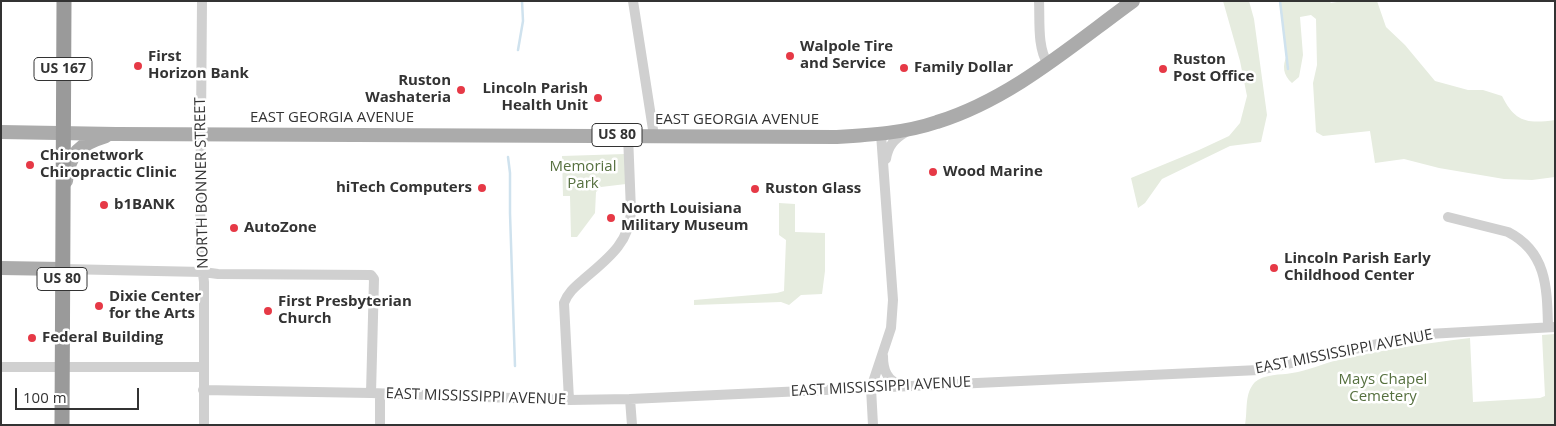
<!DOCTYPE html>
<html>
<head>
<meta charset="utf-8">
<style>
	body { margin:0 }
	#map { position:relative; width:1556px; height:426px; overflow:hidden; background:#fff; font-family:"Open Sans",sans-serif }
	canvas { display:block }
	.frame { position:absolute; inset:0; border:2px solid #333; pointer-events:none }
	.scale { position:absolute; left:15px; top:388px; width:124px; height:22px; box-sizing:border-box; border:2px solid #333; border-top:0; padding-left:6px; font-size:15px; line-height:18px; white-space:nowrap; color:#333; -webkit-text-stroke:4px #fff; paint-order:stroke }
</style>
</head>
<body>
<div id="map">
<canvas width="1556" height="426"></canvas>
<div class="frame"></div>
<div class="scale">100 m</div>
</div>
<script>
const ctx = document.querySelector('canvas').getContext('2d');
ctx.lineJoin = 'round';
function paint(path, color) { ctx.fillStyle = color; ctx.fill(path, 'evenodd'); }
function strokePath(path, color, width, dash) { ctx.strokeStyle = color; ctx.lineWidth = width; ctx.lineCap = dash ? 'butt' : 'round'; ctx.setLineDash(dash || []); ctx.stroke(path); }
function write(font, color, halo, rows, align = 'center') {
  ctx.font = font + ' "Open Sans",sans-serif'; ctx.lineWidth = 5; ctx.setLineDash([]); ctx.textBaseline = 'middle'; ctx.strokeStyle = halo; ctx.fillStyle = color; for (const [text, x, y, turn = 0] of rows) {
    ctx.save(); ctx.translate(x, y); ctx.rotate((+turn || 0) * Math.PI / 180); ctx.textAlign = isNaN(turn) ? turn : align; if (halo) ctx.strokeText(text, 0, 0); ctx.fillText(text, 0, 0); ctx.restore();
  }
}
paint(new Path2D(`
	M1223,1H1249L1254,19L1267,115L1261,142L1230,146L1162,179L1145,203L1138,208L1131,178L1199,150L1229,136L1240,123L1247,96L1240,61Z
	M1279,1H1329L1331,3L1343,1H1377L1386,27L1405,45L1435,81L1468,90H1483L1502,96C1515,122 1527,124 1555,120V177L1532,180L1504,179L1439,168L1404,159L1375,163L1370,131L1323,136L1316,132L1313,83L1317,65L1316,19L1311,15L1300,17L1303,55L1299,77L1292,83C1283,75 1282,66 1287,55Z
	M625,154L626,184L601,187L596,192L595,213L577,237H571L570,196H563L562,156Z
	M779,203L795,204V232L825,233V271L822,294L801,295L789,305L781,302L694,305V300L777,293L784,291L786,240L779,235Z
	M1555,334V425H1245C1248,409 1244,394 1255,382C1264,374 1281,375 1292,373C1308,371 1323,363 1339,360C1382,350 1426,343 1470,338L1473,402L1540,398L1545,396L1542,335Z`), '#e6ecdf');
strokePath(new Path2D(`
	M1280,1L1288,69
	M518,50L523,21L522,1
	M508,157L510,173V213L515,366`), '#cfe2ee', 2.5);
strokePath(new Path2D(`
	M202,1L200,249L204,282V425
	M633,1L654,136
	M1039,1C1040,20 1037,48 1048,64
	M886,159C888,146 894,139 906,132
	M1448,217L1508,232C1547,252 1547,288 1548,327
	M62,269L203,272L218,274L371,275L374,279L371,393
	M883,356C883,370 887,381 901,385
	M1,367H204
	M203,390L371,393L569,400L630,399L1259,370L1368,346L1428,334L1555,327
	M630,399L632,425
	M569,400L564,303C568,292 576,286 584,279C606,260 630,243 631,211L628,135
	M380,425V394
	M873,425L871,388L891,328L893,300L881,134`), '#d0d0d0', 10);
strokePath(new Path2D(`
	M1,132L116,134L836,137C870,135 905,133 937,122C1011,99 1071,46 1133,1
	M66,181C69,153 80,144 106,136
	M1,268L62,269`), '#ababab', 14);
strokePath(new Path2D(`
	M62,425L64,1`), '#9a9a9a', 15);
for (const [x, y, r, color] of [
	[790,56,5,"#e63946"],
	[138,66,5,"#e63946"],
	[904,68,5,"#e63946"],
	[1163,69,5,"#e63946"],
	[461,90,5,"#e63946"],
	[598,98,5,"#e63946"],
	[30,165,5,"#e63946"],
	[933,172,5,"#e63946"],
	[482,188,5,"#e63946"],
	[755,189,5,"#e63946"],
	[104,205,5,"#e63946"],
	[611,218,5,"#e63946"],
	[234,228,5,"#e63946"],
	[1274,268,5,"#e63946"],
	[99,306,5,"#e63946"],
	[268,311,5,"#e63946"],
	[32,338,5,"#e63946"]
]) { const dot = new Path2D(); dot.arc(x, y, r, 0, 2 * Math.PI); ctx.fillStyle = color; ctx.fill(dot); strokePath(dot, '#fff', 2); }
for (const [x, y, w] of [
	[63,69,58],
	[617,135,50],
	[62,279,50]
]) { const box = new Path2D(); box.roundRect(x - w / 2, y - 11.5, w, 23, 4); ctx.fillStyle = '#fff'; ctx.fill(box); strokePath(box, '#333', 1); }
write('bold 14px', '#333', null, [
	["US 167",63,69],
	["US 80",617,135],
	["US 80",62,279]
]);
write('bold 15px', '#333', '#fff', [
	["Walpole Tire",800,47],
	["and Service",800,64],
	["First",148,57],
	["Horizon Bank",148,74],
	["Ruston",1173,60],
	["Post Office",1173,77],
	["Family Dollar",914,68],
	["Ruston",451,81,"right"],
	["Washateria",451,98,"right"],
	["Lincoln Parish",588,89,"right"],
	["Health Unit",588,106,"right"],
	["Chironetwork",40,156],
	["Chiropractic Clinic",40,173],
	["Wood Marine",943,172],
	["hiTech Computers",472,188,"right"],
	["Ruston Glass",765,189],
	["b1BANK",114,205],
	["North Louisiana",621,209],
	["Military Museum",621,226],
	["AutoZone",244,228],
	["Lincoln Parish Early",1284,259],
	["Childhood Center",1284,276],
	["Dixie Center",109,297],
	["for the Arts",109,314],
	["First Presbyterian",278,302],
	["Church",278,319],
	["Federal Building",42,338]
], 'left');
write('15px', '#333', '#fff', [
	["EAST GEORGIA AVENUE",332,118],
	["EAST GEORGIA AVENUE",737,120],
	["NORTH BONNER STREET",202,183,-91],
	["EAST MISSISSIPPI AVENUE",1344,352,-11],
	["EAST MISSISSIPPI AVENUE",881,387,-3],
	["EAST MISSISSIPPI AVENUE",476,397,2]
]);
write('15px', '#56703f', '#fff', [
	["Memorial",583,167],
	["Park",583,184],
	["Mays Chapel",1383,380],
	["Cemetery",1383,397]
]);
</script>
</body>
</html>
